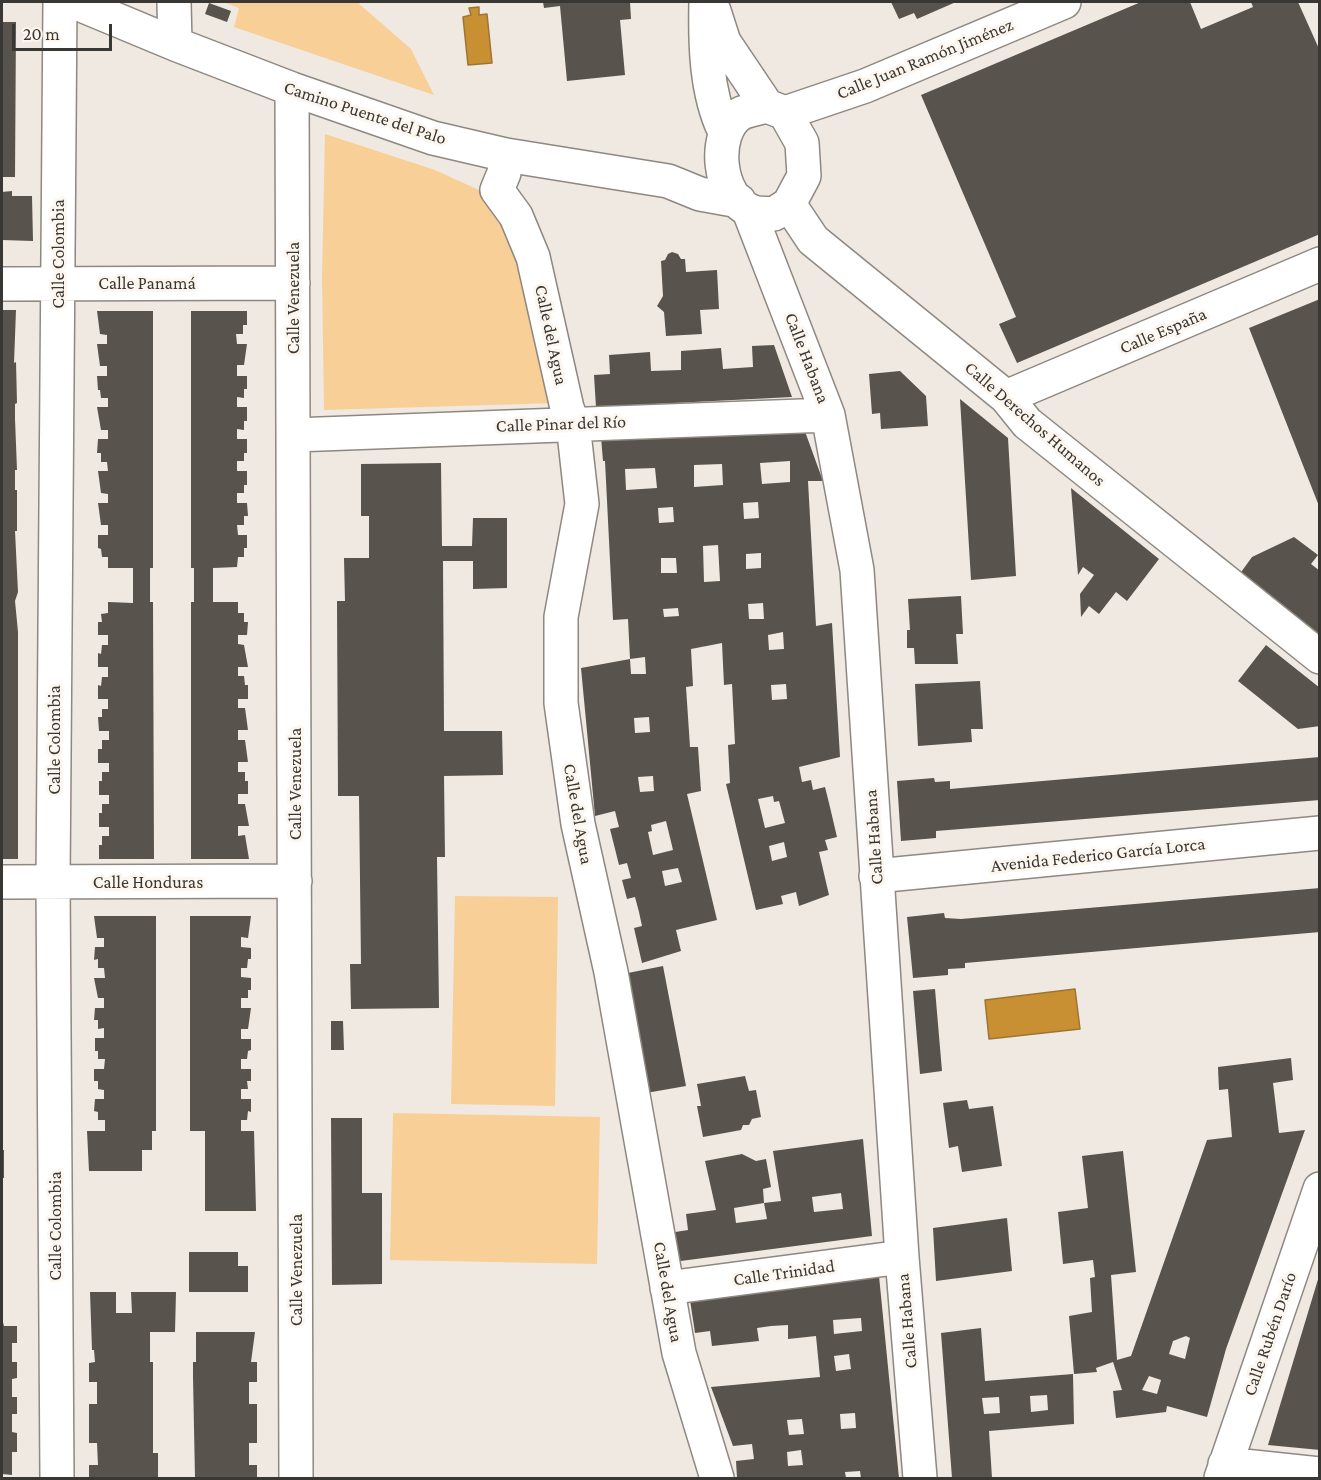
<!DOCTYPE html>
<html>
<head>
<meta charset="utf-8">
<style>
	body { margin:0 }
	#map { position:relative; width:1321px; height:1480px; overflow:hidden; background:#efe9e1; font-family:"Crimson Pro",serif }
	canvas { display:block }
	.frame { position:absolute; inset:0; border:3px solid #393733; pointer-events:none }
	.scale { position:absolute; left:12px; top:24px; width:100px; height:27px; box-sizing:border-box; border:3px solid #393733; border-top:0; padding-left:8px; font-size:18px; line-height:21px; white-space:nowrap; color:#393733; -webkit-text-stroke:4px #fdf6ee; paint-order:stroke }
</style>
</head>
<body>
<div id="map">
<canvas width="1321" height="1480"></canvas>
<div class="frame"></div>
<div class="scale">20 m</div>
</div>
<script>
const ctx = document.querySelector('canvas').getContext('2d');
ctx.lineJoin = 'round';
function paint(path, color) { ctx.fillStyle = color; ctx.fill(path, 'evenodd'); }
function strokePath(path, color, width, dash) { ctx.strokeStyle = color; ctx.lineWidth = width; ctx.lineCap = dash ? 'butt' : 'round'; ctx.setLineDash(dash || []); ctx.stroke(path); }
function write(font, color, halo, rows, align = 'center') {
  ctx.font = font + ' "Crimson Pro",serif'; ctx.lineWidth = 6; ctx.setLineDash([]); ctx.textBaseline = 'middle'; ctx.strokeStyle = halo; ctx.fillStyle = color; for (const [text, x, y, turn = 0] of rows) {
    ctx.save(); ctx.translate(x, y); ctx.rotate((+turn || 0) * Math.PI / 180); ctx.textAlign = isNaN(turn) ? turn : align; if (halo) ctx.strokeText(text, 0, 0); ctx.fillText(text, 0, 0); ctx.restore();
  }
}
paint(new Path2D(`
	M223,2H357L411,49L434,95L234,27L239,8Z
	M325,134L435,170L494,197L515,226L557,403L324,410L322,276Z
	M455,896L558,897L555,1106L451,1104Z
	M393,1113L600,1117L597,1264L390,1260Z`), '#f8cf96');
const water = new Path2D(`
	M479,7V15L487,14L492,63L468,65L463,17L471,15L469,8Z
	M1075,989L1080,1029L989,1039L985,1000Z`);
paint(water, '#c89033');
strokePath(water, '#9d7533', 1.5);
paint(new Path2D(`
	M543,2H630L631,19L620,20L625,75L567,81L560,6L544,8Z
	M891,2H956L917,19L914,13L899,19Z
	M1141,2H1190L1201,29L1253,7L1251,2H1298L1320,51V234L1017,363L999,324L1016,317L921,95Z
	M209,3L231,11L227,22L205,14Z
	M2,22H16L15,177H2Z
	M12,191V196H32L33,241L2,240V192Z
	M672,252L678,254L681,259H685L686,272L717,270L719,309L700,310L702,334L666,336L664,312L657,306L663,296L661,261L665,260L668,254Z
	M1320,299V506H1319L1249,328Z
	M2,310H16L14,363L16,362L17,403L15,404V419L17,470H15V490H17V531H15L18,592L15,601L18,632V859H2Z
	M97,311H153V568H150V602H153L154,859H99V845H102V836H109V827H99V813H102V804H109V795H99V781H102V772H109V763H98V749H102V740H109V731H99L98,717H102V709H108V699H98V685L101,686L102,677H108V667H98V653L101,654L102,645H108V635H98V622H102L101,614L108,613V602L133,603V568H108V557H102L101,549L98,548V535H108V525H101L98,503H108V494L101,493L98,471H108L107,462H101V453H97L98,439H108V430H101L97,407H108V398H101L100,390H98L97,376H107V366H100L97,344H107V335L100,334Z
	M191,311H247V325H243V334H236L237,344H247L244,365H237V376H247V389H244V398L237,397V407H247V421H244V430L237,429V439H247V453H244V461H237V471H247V485H244V493H237V503H247L248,516H244V525H237L238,535H247V548H244V557H238L237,567L213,568V602H238V613H244V622H248L247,635H238V644L244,645L248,667H238V676H244L245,685H248V699H238V708H245L248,730H238V740H245L248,762H238V772H245V781H248V794H238V804H245L249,826H238V836L245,835L249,859H191V602H194V568H191Z
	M774,345L792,397L596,407L594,375L610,374L609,355L650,352L651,371L681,370V351L721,348L723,369L753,367L752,346Z
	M900,371L926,396L928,426L881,429L880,413L872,414L869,374Z
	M960,399L1008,438L1016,576L971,580Z
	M803,426L823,481H808L816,626L832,623L840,757L799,767L802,782L811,780L813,790L825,787L829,803L837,837L825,840L828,850L819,852L829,895L799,906L796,892L781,896L783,904L756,910L726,784L730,783L728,745L735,744L732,684L724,685L722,643L691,649L693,686L686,687L690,747H698L701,791L687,794L717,920L676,930L681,951L642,963L634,928L642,926L639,912L635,897L627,899L622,880L631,878L627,863L619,865L610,829L619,827L615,811L595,816L581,668L630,659L631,674H646L645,657L630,659L628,619L613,620L605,461H603L601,437ZM790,461V482L762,484L760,463ZM722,464L723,485L694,487V465ZM655,468L657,488L626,490L625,469ZM758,502L759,518L744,519L743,503ZM673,507L674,522L659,523L658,508ZM718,545L720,581L704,582L703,546ZM761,553V568L746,569V554ZM661,558H676L677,573H661ZM763,603L764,619H749L748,604ZM678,608L679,616L664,617L663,609ZM783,632L784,649L769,650L768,635ZM786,684L787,699L772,700L771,685ZM649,717L650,732L635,733L634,718ZM653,776L654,791L640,792L638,777ZM773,796L774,802L779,801L785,823L765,828L758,799ZM666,821L673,850L653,855L648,832L652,831L651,825ZM784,842L787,857L772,861L769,846ZM678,868L682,882L665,886L662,871Z
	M441,463L442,546H472L473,518H507V588L473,589V561H443L444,731H502L503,775L444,776L445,857H437L439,1008L351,1009L350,964H361L359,796H338L337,601H345L344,558H369V516H361V464Z
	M1071,488L1159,559L1127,601L1116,592L1099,614L1089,606L1081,617L1080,594L1094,575L1083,567L1078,575Z
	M1294,537L1318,555L1311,564L1320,571V638L1239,575L1252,557Z
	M961,596L963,634H956L958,664H915L914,648H907V630H910L908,599Z
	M1266,645L1320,688V726L1298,729L1238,681Z
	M980,681L983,729H971L972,742L918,746L915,684Z
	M1320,757V800L936,831V838L901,841L897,781L934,778L935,782L950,781V789Z
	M1320,888V932L965,963V968L948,969V975L913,978L907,917L944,913L945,918L961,919Z
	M94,916H156V1131H152V1150H142V1171H89L87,1131H105V1120H98V1112L94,1111L95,1099H104V1090L98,1089V1081H94V1069H104L105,1059H98V1051H95V1038H104V1028L98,1029V1020H94L95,1008H104V998H98L94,978H105L104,968H98V959L94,960L95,947H104V938H97Z
	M190,916H251L248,938L241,937V947L251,948V959H248L247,968H241V977L251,978V990H248V998H241V1008H251L248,1029H241V1039H251V1050L248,1051L247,1059H241V1069H251V1081H247L248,1089H241V1099H251V1112L248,1111L247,1120H241V1131H254L256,1211H205V1131H190Z
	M663,966L686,1086L646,1093L623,974Z
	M935,989L942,1071L920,1074L913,991Z
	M331,1021H343L344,1050H331Z
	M1291,1058L1293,1080L1273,1083L1279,1133L1305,1130L1226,1349L1207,1417L1167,1406L1166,1412L1116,1418L1113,1391L1122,1390L1113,1362L1096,1368L1097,1372L1074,1374L1069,1316L1092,1312L1090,1278L1095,1277L1093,1260L1063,1264L1058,1212L1088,1208L1082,1156L1123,1151L1136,1272L1111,1275L1117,1360L1131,1356L1207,1140L1232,1137L1228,1089L1219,1090L1218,1067ZM1186,1336L1190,1338L1185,1359L1169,1354L1173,1341ZM1149,1376L1161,1380L1157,1394L1142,1390Z
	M745,1076L749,1091L756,1090L761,1117L752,1119L749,1125H743L741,1130L703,1137L697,1106H701L697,1084Z
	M967,1100L969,1109L993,1106L1002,1166L962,1172L958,1146L949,1148L943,1103Z
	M331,1118H362V1193H382V1284L332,1285Z
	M863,1139L872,1236L673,1262L669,1233L688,1230L686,1214L716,1210L705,1161L742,1154L756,1161L766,1159L771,1187L763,1189L764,1203L734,1208L736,1223L767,1219L764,1203L781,1201L773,1151ZM841,1193L843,1209L814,1212L812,1197Z
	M2,1150H4V1178H2Z
	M1007,1218L1012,1271L936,1281L933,1228Z
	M189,1252H238V1266H248V1292H189Z
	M879,1276L899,1478H861L860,1471L845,1472L846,1478H737L736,1461L754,1459L752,1444L733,1446L711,1387L820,1377L816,1336L788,1339V1325L771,1326L757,1328L759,1341L712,1346L710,1331L695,1333L690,1300ZM861,1318L862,1331L834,1334L833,1320ZM849,1354L851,1369L836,1371L834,1356ZM855,1413L856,1428L841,1429L840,1414ZM802,1419L804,1434L789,1435L787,1420ZM801,1450L803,1465L788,1466L787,1452Z
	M1319,1276L1320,1450L1268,1445Z
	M90,1292H116V1313H132L131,1292H176L175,1332H150V1362H153V1453H158V1478H89V1465H98L97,1443H89V1404H97V1382H89V1363L95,1362L94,1350H92Z
	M2,1319L4,1326H17V1343H12V1362H17V1378L12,1379V1397H17V1414H12V1432L17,1433V1452H12V1475L2,1474Z
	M981,1328L985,1381L1073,1374L1074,1424L989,1431L992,1478H952L941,1333ZM1047,1395L1048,1410L1031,1412L1030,1396ZM999,1397L1000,1413L984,1414L982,1398Z
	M196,1332H255L251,1362H257V1382H249V1404H257V1443H249V1465H257V1478H195L193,1377V1362H196Z`), '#58534c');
const minor = new Path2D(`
	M74,2L175,44L292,89L433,138L506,155L668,181L700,194L739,201
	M174,2L175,44
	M706,2C705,44 706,92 724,130
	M714,11L724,42L767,106
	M292,89L296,1478
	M767,106L785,113L802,143L804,176L789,204L774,214C767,213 757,214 751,211C718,198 711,134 740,114C747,110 759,108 767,106Z
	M785,113L865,86L1064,2
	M506,155L504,173L497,190L516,216L533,257L567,408L573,424L582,504L561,617V703L578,824L611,972L679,1353L717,1478
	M789,204L813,240L1006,397L1027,423L1320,657
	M749,211L828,415L857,570L902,1257L920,1478
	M2,284L293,283
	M1006,397L1320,264
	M294,435L828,415
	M876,876L1320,833
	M2,882L295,881
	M667,1288L902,1257
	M1225,1464L1320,1474
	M57,1478L53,882L60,2
	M1221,1478L1320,1189`);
strokePath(minor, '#8e8880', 36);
strokePath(minor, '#fff', 33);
write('18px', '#393733', '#fdf6ee', [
	["Calle Juan Ramón Jiménez",925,59,-22],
	["Camino Puente del Palo",365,113,18],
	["Calle Colombia",58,254,-90],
	["Calle Panamá",147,283],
	["Calle Venezuela",293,298,-90],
	["Calle España",1163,331,-23],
	["Calle del Agua",551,335,78],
	["Calle Habana",807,358,69],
	["Calle Pinar del Río",561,424,-2],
	["Calle Derechos Humanos",1035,424,41],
	["Calle Colombia",54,740,-90],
	["Calle Venezuela",295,784,-90],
	["Calle del Agua",578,814,80],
	["Calle Habana",874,837,-94],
	["Avenida Federico García Lorca",1098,855,-6],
	["Calle Honduras",148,882],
	["Calle Colombia",55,1226,-90],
	["Calle Venezuela",296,1270,-90],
	["Calle Trinidad",784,1273,-8],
	["Calle del Agua",668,1292,80],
	["Calle Habana",907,1321,-95],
	["Calle Rubén Darío",1270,1334,-71]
]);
</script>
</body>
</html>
